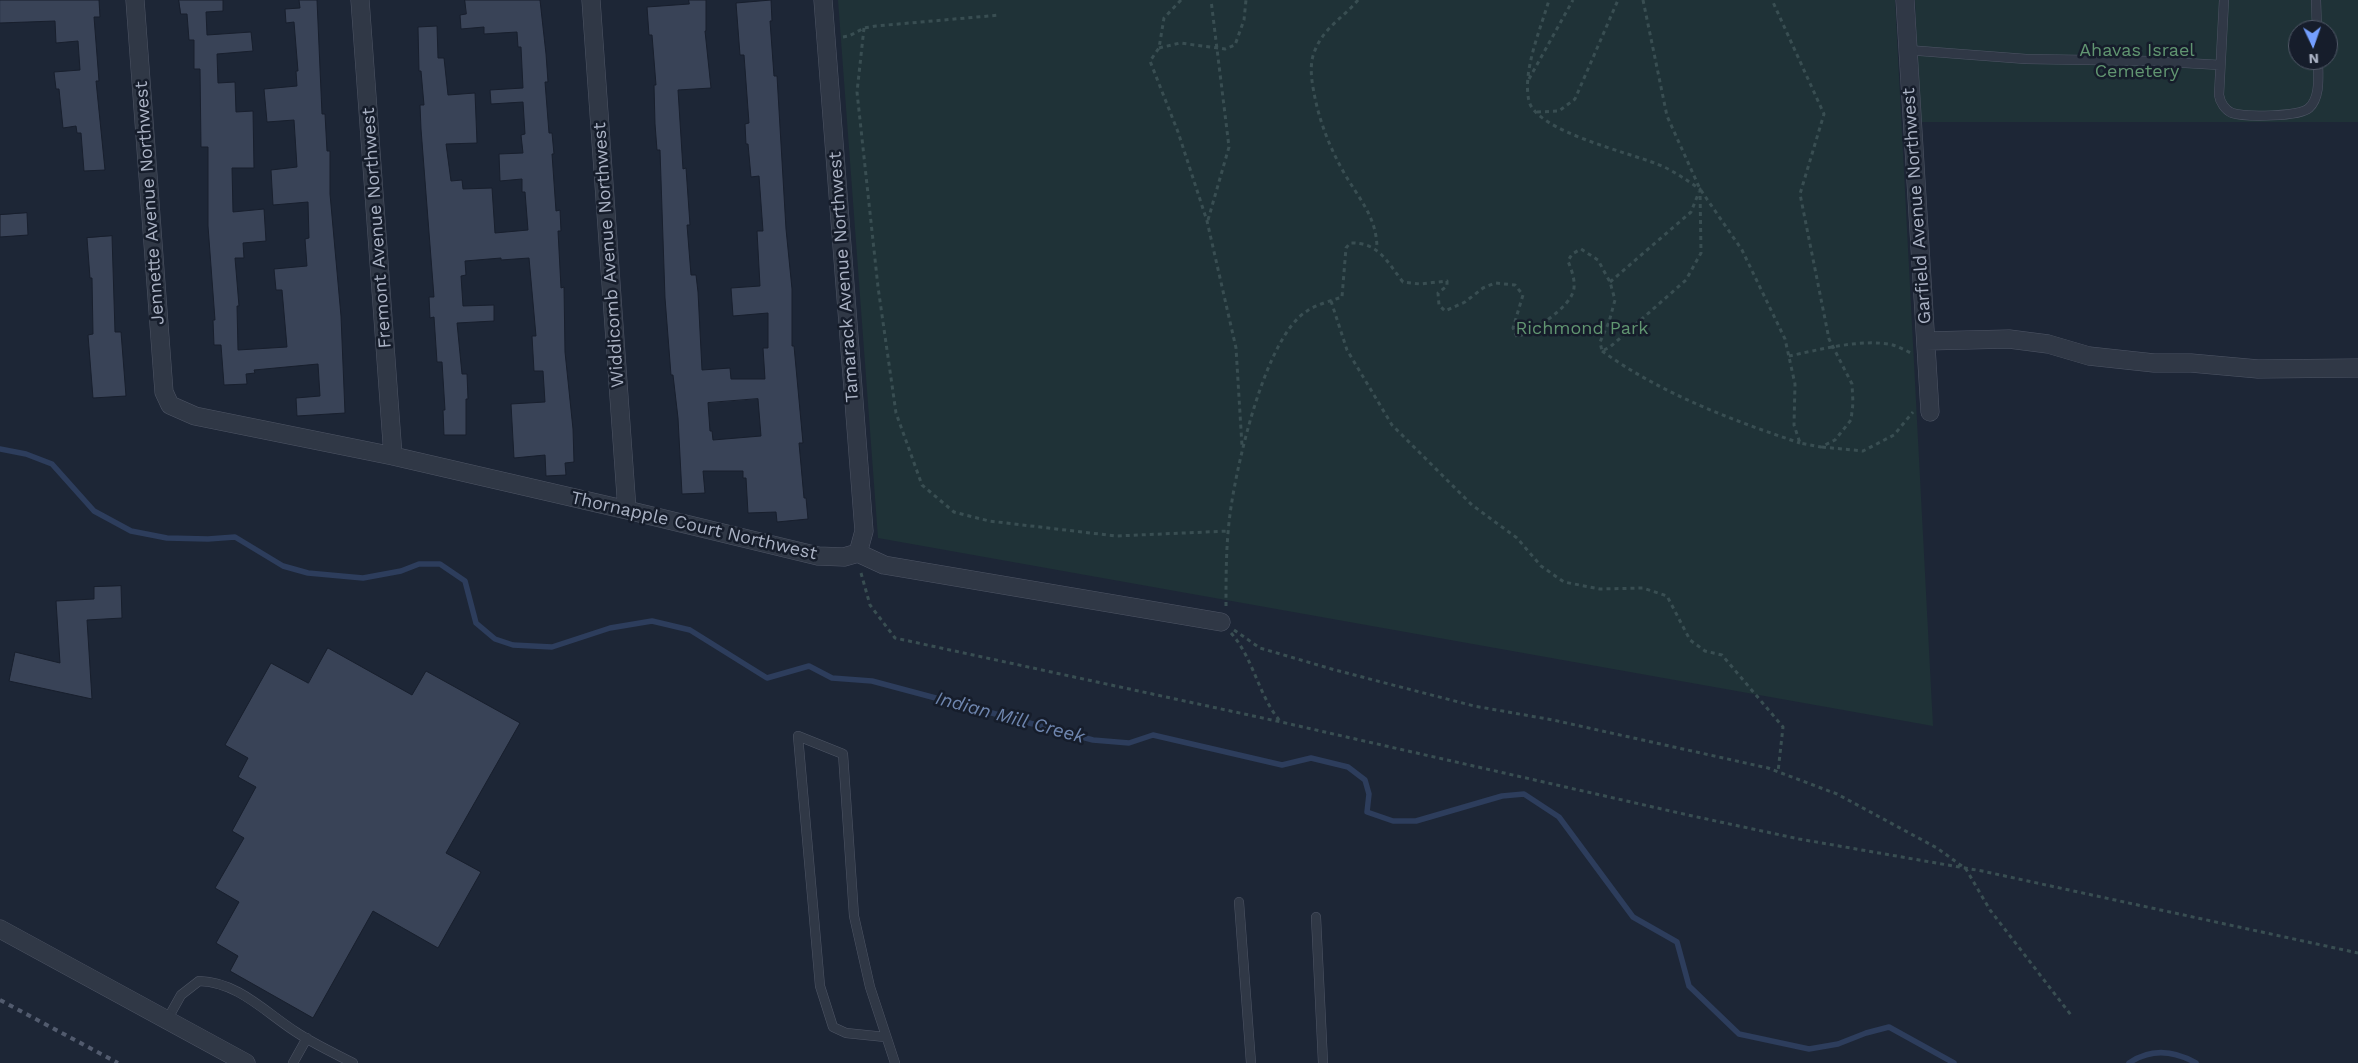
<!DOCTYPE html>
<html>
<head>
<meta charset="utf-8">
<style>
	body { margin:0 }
	#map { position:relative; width:2358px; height:1063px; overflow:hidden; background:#1d2636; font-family:"Work Sans",sans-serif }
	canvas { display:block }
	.north { position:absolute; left:2288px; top:20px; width:50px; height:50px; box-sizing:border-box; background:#161d2b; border:1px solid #515968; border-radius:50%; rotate:177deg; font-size:14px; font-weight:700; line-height:20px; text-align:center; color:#aab2c4 }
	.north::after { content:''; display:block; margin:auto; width:18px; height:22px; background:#749fff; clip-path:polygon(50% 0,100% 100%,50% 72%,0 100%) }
</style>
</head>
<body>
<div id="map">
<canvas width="2358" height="1063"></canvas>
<div class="north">N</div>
</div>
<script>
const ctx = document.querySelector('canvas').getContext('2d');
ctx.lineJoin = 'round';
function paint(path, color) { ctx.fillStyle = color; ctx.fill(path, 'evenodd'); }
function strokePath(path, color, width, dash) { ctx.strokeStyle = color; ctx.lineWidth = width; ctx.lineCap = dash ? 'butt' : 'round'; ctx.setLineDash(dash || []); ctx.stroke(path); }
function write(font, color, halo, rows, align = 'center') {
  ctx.font = font + ' "Work Sans",sans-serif'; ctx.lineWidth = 5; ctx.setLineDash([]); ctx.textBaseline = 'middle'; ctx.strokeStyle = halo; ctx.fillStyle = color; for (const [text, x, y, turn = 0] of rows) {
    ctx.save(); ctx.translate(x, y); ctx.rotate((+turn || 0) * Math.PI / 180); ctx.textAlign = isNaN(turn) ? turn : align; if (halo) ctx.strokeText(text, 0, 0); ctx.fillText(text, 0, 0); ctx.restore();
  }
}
paint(new Path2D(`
	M838,0H1895L1933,726L878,538Z
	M1915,0H2358V122H1920ZM2298,30H2328V60H2298Z`), '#1f3237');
strokePath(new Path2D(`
	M0,449L26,454L52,464L94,511L131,531L167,538L208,539L235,537L283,566L308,573L363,578L401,571L419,564H440L465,581L476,623L495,639L513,645L552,647L610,628L652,621L690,630L767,678L809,666L832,678L872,681L1093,740L1129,743L1153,735L1282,765L1311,758L1348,767L1365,780L1369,794L1367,812L1393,821H1416L1502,796L1524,794L1559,817L1633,917L1677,942L1689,986L1739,1034L1809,1049L1838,1044L1866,1033L1889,1027L1954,1063
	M2129,1063C2151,1048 2173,1050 2196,1063`), '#2d3d5c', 5.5);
const building = new Path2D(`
	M0,0H99L100,17H94L99,81H96L105,170L84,171L81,133H77L76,126L63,128L59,89H56L54,72L80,70L78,41L56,43L55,21L0,23Z
	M179,0H223V11L206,12L207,35L251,32L253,51L217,54L218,83L235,82L236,112L253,111L254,168H232L233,212L264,209L266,241L243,243L244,258H235L239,306H237L238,350L287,347L282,290H276L274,269L307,266L305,239L309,238L308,202L273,205L271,170L297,167L294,120L267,122L264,89L297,86L296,71H298L294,22L286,23L285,9L300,8L299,0H317L322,114H325L327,151H330V194L341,316L345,413L297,416L296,398L320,396L318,364L254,370L255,373L246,374L247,384L224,385L221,345H214L213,320H215L208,226V147H201L200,69H194V40H189L187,14H181Z
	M465,0H540L546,54L548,82H545L549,133H552L554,154H552L556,211L560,210L561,231H558L561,288L564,287L565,352L573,429L574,462L565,463L566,475L546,476L545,455L514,458L511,404L545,402L543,371H534L532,336H536L529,258L501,260V258L465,261L466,275L461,276L463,306L494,305V321L457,323L462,374H467L468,399H466V435H444L443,410H445L442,362H437L434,317L430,318L429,297H434L421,129L420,105H424L421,71H419L418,27L437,26L438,58H444L448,95L475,93L477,143L446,144L451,181L462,180L463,189L492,188L495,233L528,230L525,192H522V179L500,181L499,154L523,153L521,135L525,134L523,102L491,104L490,90L523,88L521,47H518L517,32L484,34V27L461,29L460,15L466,14Z
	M689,0H706V31H705L711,88L678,90L683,169L686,168L690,225H687L691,275H696L698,292L702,370L730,368L731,379H765L763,348H768V313L733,316L731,288L760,286L757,231H763L759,176L751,177L748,144H746L745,124L749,123L744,55H740L736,3L771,0L772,21H770L774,76H777L786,229L792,289V346H794L803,443H799L804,498H806L808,519L777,522L776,512L748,513L746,478H743V471H703L705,493L682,494L678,418L673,375H671L665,298L660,150H657L655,124L654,85H656L652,35H649L647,7L689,4ZM758,399L761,436L713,440L712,431H710L708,403Z
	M27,213L28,235L0,237V215Z
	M112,236L115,332H121L126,396L93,398L88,335L93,334L92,278H90L87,238Z
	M121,586L122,618L87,620L92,699L9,681L15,652L60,663L56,601L94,599V587Z
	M328,648L412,695L426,671L520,723L446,853L481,872L438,948L373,911L313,1018L230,971L238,956L216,943L239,902L215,888L244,838L232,831L256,787L238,777L248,758L225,745L271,663L308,683Z`);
paint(building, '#394357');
strokePath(building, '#181f2d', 1);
const lane = new Path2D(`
	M2224,0L2219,95C2220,102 2225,110 2232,113C2245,117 2299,117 2309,108C2321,97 2318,75 2318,60
	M2316,0L2317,30
	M1907,50L2026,59L2151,61L2220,65
	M1239,902L1251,1063
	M1316,917L1323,1063
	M167,1020L181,995L199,981C238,982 265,1012 296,1032C314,1044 334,1053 353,1063
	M885,1037L846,1033L833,1027L820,986L798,736L843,754L854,916L870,987L895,1063
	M293,1063L307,1038`);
const street = new Path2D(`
	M135,0L164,392L170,405L195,416L393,456L627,510L818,556L844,557L858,553L884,565L1221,622
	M360,0L393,456
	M591,0L627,510
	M823,0L864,531L858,553
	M1905,0L1930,412
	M1926,341L2009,339L2048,344L2089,356L2154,363H2191L2258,369L2358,368
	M0,929L246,1063`);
strokePath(lane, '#4e5565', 10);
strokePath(street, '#4e5565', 19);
strokePath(new Path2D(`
	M1181,0L1164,18L1159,48L1150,61L1178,132L1207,221L1236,348L1242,446
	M1358,0C1344,17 1325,27 1316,48C1309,62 1311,77 1314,93C1319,120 1329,146 1343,171C1358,198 1377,216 1377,249
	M1643,0L1667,116L1700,189L1742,250L1785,339L1795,384L1794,425L1800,443L1821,447L1835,440L1851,420L1853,403L1852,384L1829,339L1800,194L1824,114L1772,0
	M864,28L857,92L878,287L896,413L922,485L954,512L989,521L1116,536L1229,531
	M843,37L849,36L864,28L876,26L1000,15
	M1159,48L1180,43L1225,49L1235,45L1244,20L1246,0
	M1529,79L1573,0
	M1537,112L1559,111L1575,99L1618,0
	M1208,220L1229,147L1211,0
	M1610,282L1691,212L1699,192
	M1331,301L1347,350L1392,425L1472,505L1517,538L1541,566L1564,582L1600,589L1643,588L1667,596L1690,640L1705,651L1722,655L1783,727L1778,772
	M1602,351C1660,393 1731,420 1800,443
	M1789,356C1818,350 1863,338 1893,345C1899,347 1905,350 1911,353
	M1822,447L1863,451L1894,435L1913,412
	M861,573L870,605L895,638L1281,722L1688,815L1799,839L1982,871L2358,953
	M1226,606C1226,572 1226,540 1231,507C1238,460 1266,336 1307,311C1317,304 1331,301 1342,297L1346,248L1350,243C1379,242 1387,262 1403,282L1420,284L1447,281V286L1438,293L1439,305L1445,311L1465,302L1483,288L1495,283L1515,285L1523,295L1513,328L1517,337C1533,331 1572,307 1574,288C1575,278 1571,269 1568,261L1572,254L1581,249L1598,260L1610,282L1615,300L1609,322L1600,342L1602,351L1610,347L1686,280L1701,253L1700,189C1686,180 1673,170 1657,164C1630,153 1536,131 1529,101C1522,71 1541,28 1549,0
	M1234,630L1260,648L1335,670L1474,706L1553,720L1768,768L1837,794L1937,848L1966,869L1990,910L2071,1015
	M1231,633C1254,659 1258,695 1280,721`), '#394e52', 3, [4, 4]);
strokePath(lane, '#303846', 9);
strokePath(street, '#303846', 18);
strokePath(new Path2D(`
	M0,1000L118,1063`), '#525b6e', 4, [5, 5]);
write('18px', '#619571', '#161d2b', [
	["Ahavas Israel",2137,51],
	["Cemetery",2137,72],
	["Richmond Park",1582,329]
]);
write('18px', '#aab2c4', '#161d2b', [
	["Jennette Avenue Northwest",150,203,-94],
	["Garfield Avenue Northwest",1917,206,-94],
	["Fremont Avenue Northwest",377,228,-94],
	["Widdicomb Avenue Northwest",609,255,-94],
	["Tamarack Avenue Northwest",844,277,-94],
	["Thornapple Court Northwest",694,526,13]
]);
write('italic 19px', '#6f86af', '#161d2b', [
	["Indian Mill Creek",1010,718,15]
]);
</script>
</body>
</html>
